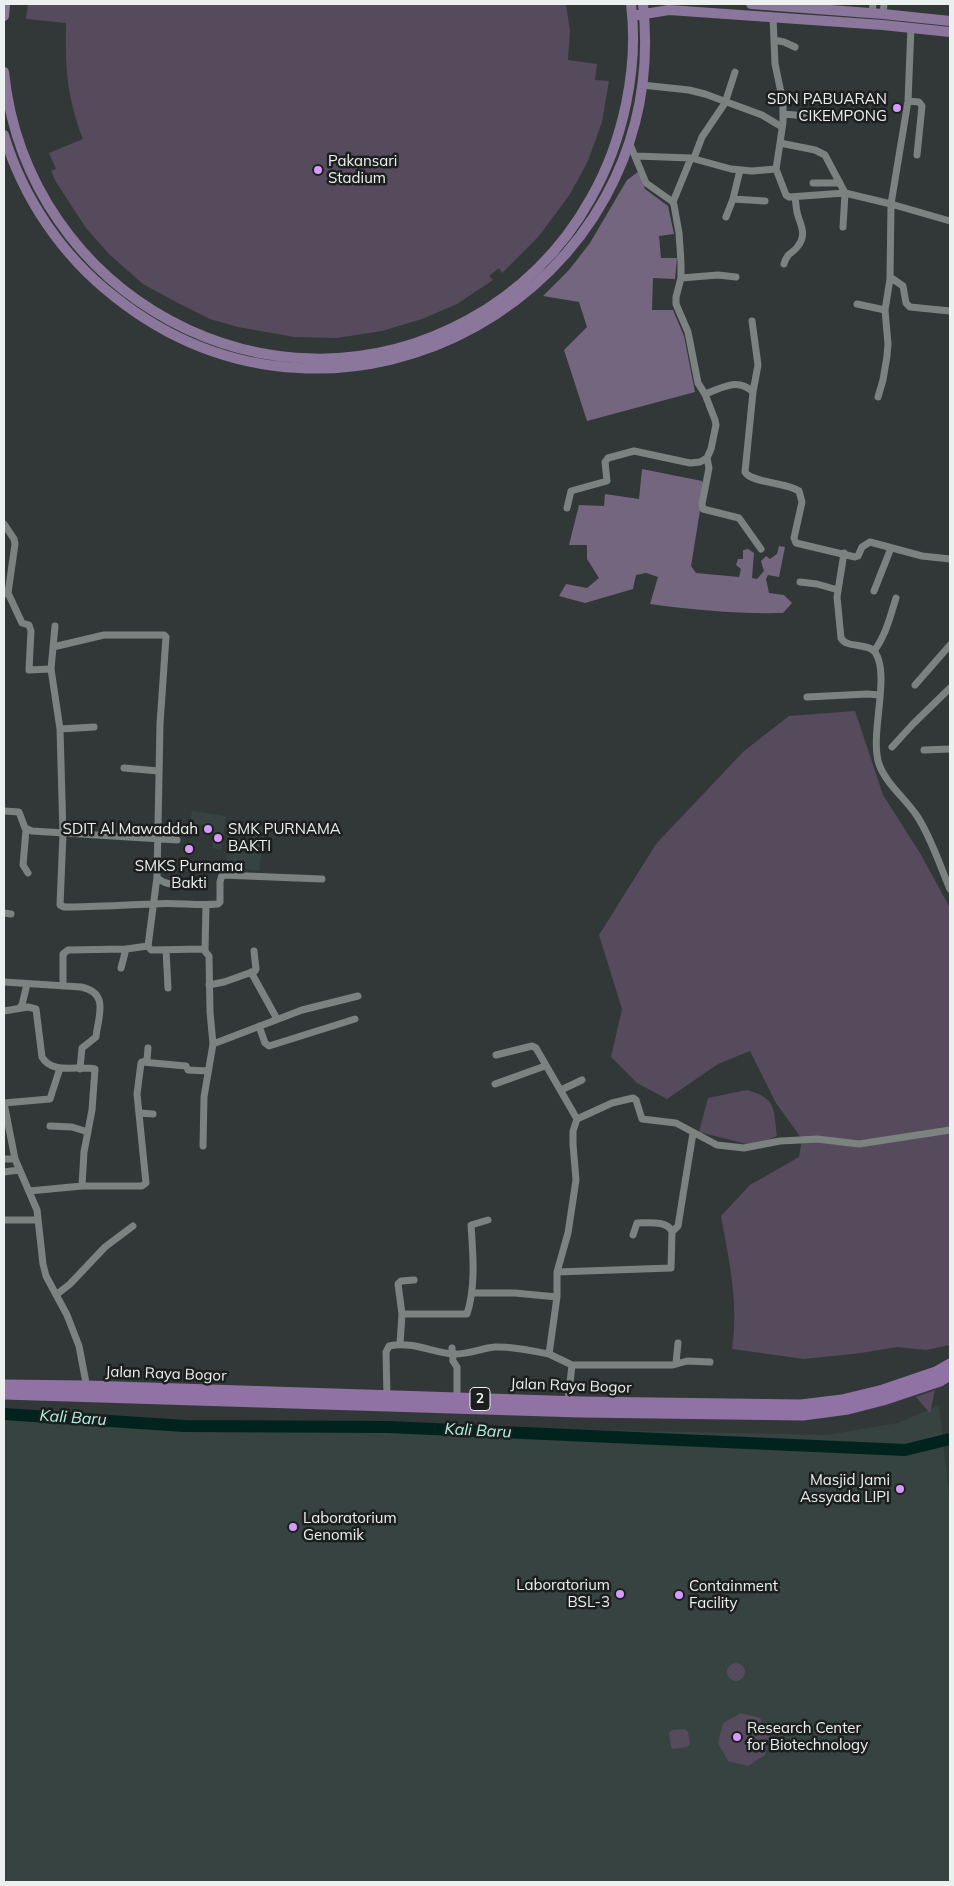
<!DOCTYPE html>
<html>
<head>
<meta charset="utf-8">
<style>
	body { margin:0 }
	#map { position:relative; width:954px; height:1886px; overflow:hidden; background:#323837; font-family:Mulish,sans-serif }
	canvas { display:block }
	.frame { position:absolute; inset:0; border:5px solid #ecf0ef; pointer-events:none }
</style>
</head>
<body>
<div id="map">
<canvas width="954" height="1886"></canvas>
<div class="frame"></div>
</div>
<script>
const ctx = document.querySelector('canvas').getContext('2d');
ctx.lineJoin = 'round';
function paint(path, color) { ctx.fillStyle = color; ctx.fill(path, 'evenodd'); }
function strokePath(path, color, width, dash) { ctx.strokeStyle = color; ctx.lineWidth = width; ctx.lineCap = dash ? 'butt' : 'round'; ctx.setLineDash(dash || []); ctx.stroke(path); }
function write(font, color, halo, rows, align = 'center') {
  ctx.font = font + ' Mulish,sans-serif'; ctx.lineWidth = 5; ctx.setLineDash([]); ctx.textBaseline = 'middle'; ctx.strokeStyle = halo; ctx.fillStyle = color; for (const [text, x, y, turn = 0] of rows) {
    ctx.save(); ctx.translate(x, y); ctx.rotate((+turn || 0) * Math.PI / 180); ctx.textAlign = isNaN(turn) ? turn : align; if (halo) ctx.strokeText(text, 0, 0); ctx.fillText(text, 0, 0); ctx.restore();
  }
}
paint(new Path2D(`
	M192,811L226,816L221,850L212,848L214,827L190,824Z
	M232,822L265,827L259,871L226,866L228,849L248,852L251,837L230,833Z
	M939,1405L950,1503V1882H4V1417L827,1435L898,1423Z`), '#364340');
paint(new Path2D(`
	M28,4H566L570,31L568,60L597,64L595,80L609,81L602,122L588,161L570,194L539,236L502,273L499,268L489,276L493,280L457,304L422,319L382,331L337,338L294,337L238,327L210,319L176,302L143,284L110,255L86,228L56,182L51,171L56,169L49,153L83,139C67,98 65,66 66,23L26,19Z
	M855,711L883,795L920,853L950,908V1345L926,1350L897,1347L861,1353L804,1359L732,1349C739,1304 729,1260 721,1216L750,1185L799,1157L802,1139L776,1103L750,1051L718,1064L667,1099L637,1083L611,1057L622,1009L599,935L656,844L744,751L789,716Z
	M747,1090C777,1099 773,1107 777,1136L755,1146L699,1132L708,1098Z
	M935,1390L930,1413L916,1397Z
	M727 1672a9 9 0 1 1 18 0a9 9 0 1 1-18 0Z
	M741,1713L760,1718L770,1736L765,1755L748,1766L728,1761L718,1743L723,1723Z
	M685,1729L688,1732L690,1744L687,1747L673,1749L671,1747L669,1733L672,1730Z`), '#554b5c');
paint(new Path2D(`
	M638,172L645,189L668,206L674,234L659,236L661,258H677L675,279L653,278L652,310H673L684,336L695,392L587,421L564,350L587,327L579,302L543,296L569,270L590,243L627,180Z
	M642,469L702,481L704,486L691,566L696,573L739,577L741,569L736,565L738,559H743V550L748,549L754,553L752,578L757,579L764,571L761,561L766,556L770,559L777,554L779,546L785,547L779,577L768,575L766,579L769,593L784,595L792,603L783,613C738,614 694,610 650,604L658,577L646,573L636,575L633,589L585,603L559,596L566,584L587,588L599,578L587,559V545H569L579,505L604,506L605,494L639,499Z`), '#74667e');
strokePath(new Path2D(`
	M4,1414L185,1426L388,1427L905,1450L950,1439`), '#01231d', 12);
strokePath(new Path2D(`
	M872,13L873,4
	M883,14L884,4
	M773,17L775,64L783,102V122L780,143L815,150L825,155L845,193L891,204L950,221
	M774,40L784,42L795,47
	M642,85L689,90L705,94L762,115L782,127
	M908,101L919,102L922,106L917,155
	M783,114L844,119
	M636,156L691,158
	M694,158L702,137L725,103L735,72
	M776,169L780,143
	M813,183H840
	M733,199L765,201
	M673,202L691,158L731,169L752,171L776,169L786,195L789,197L845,193L843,227
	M726,217L733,199L740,170
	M784,264C787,252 793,254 798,246C806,236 802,227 798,216C796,210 796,203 795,197
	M890,277L903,286L906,303L910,307L950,311
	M681,278L718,275L736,277
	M857,304L885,310
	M752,321L758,365L753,392
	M705,394C723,388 737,377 753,392L745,472C751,483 786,482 799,491L802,502L794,538L796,543L855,557L858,556L862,547L870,542L922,556L950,559
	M878,397L883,380L887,356L888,344L885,310L890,279L891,204L908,101L911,27
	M707,458L709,468L702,504L703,509L739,518L761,549
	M567,508L571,491L607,481L605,462L608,458L634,451L690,463L700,462L707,458L711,449L716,425L715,420L705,394L698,383L688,332L676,304V297L681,278V262L679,233L674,205L673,202L646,183L629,142
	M4,524L14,539L15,544L8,593
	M844,553L837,597L841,638C847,649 867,642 875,652C891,675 869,735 879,764C886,784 906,799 917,816C931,837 940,866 950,889
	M800,582L817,584L838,590
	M874,591L891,548
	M4,594L8,593L22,623L29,625L31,631L29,670L51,669
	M55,626L51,669L60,729L63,834L60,905L64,907C94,907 123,905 153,904C175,902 196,906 218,904L220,902V882L222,875L322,879
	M53,647L104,635H164L166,637L160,724L157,877L148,946
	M874,651C886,635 890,617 896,598
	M915,685L950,645
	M807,697L867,694L880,695
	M60,729L94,727
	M892,747L913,724L950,688
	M924,750L950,749
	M124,768L159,771
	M4,811L19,812L25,828L32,831L177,840
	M26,830L23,865L28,873
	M157,877C165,886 175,884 186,884
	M4,913L11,914
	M148,946L151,950L203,949L209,956L210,1012L213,1044L204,1097L203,1146
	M166,950L168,988
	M205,950L206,905
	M121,968L126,949
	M251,972L277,1019
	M4,982L81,987C110,993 98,1016 96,1037L82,1048L80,1069
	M209,985L224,982L255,971L256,969L254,951
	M63,986V954L68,950L126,949L148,946
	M19,1008L22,1005L27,984
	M4,1011L28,1007L36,1009L42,1057C52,1075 79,1065 95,1069L92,1110L84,1152L82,1186L29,1191
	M259,1026L265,1043L269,1046L355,1019
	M213,1044L302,1010L358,996
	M496,1055L532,1046L536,1048L577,1119
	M142,1062L186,1066L188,1070L208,1071
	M495,1084L545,1066
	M561,1090L582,1080
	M4,1103L15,1159L37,1210L43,1264L46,1276L67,1315L79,1346L87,1388
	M4,1103L50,1099L60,1068
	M139,1113L153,1114
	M50,1126L72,1127L88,1132
	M4,1159H15
	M4,1172L19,1170
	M82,1186H142L146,1183L137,1094L141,1063L147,1060L148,1048
	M4,1220H37
	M672,1232L678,1226L693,1133
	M557,1272L671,1268L672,1232C668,1220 648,1223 637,1223L633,1235
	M472,1293H515L557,1297
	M56,1295L70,1284L105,1247L133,1226
	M402,1314H467C476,1286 473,1254 471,1225L488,1220
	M400,1344L402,1314L398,1284L401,1281L414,1280
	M452,1348L453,1361L457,1367V1398
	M676,1363L678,1343
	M572,1365H673L687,1361L710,1362
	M387,1397L386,1352L389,1346C411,1341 432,1352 453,1354C467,1355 482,1348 495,1347C513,1346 532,1351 549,1354
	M568,1401L572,1365L549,1354L557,1297V1272L568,1233L576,1180L573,1144V1131L577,1119L612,1103L633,1098L636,1100L642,1119L676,1123L717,1145L744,1148L780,1141L800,1140L817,1139L859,1144L950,1130`), '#7b8280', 7);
strokePath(new Path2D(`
	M751,4L883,14L950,21
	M638,15L669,10L883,25L950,32
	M4,16L5,4
	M4,72C27,295 269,429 468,320C520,292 563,249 591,198C623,142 639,68 631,4
	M4,135C23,198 62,256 115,297C343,478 674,292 643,4`), '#8b779b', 10);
strokePath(new Path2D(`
	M4,1385L87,1386L581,1402L801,1405L842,1400L883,1390L936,1372L950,1364
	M4,1394L580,1412L803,1415L848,1409L883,1400L940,1381L950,1375`), '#9073a4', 11);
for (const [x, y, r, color] of [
	[897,108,5,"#d69bfa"],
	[318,170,5,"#d69bfa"],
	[208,829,5,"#d69bfa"],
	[218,838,5,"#d69bfa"],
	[189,849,5,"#d69bfa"],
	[900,1489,5,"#d69bfa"],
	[293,1527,5,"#d69bfa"],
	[620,1594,5,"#d69bfa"],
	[679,1595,5,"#d69bfa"],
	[737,1737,5,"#d69bfa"]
]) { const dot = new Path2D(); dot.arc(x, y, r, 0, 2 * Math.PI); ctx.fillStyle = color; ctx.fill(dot); strokePath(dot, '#1c1f1e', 2); }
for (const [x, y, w] of [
	[480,1399,20]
]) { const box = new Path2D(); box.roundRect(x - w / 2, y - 11.5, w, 23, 4); ctx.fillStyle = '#1c1f1e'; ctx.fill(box); strokePath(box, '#ecf0ef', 1); }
write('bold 14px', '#ecf0ef', null, [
	["2",480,1399]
]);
write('15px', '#ecf0ef', '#1c1f1e', [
	["SDN PABUARAN",887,99,"right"],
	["CIKEMPONG",887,116,"right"],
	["Pakansari",328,161],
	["Stadium",328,178],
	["SDIT Al Mawaddah",198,829,"right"],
	["SMK PURNAMA",228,829],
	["BAKTI",228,846],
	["SMKS Purnama",189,866,"center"],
	["Bakti",189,883,"center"],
	["Masjid Jami",890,1480,"right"],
	["Assyada LIPI",890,1497,"right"],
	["Laboratorium",303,1518],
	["Genomik",303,1535],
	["Laboratorium",610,1585,"right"],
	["BSL-3",610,1602,"right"],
	["Containment",689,1586],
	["Facility",689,1603],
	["Research Center",747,1728],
	["for Biotechnology",747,1745]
], 'left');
write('15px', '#ecf0ef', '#1c1f1e', [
	["Jalan Raya Bogor",166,1374,2],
	["Jalan Raya Bogor",571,1386,2]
]);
write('italic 16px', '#b0f3e4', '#1c1f1e', [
	["Kali Baru",73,1418,4],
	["Kali Baru",478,1431,3]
]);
</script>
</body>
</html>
